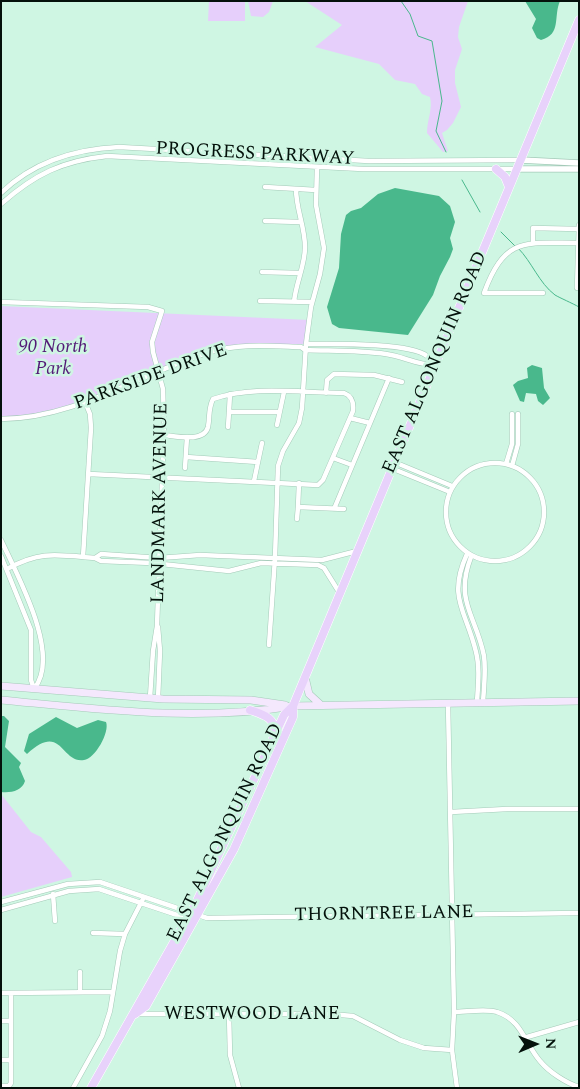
<!DOCTYPE html>
<html>
<head>
<meta charset="utf-8">
<style>
	body { margin:0 }
	#map { position:relative; width:580px; height:1089px; overflow:hidden; background:#cff6e3; font-family:Spectral,serif }
	canvas { display:block }
	.frame { position:absolute; inset:0; border:2px solid #04110b; pointer-events:none }
	.north { position:absolute; left:510px; top:1019px; width:50px; height:50px; -webkit-text-stroke:4px #cff6e3; paint-order:stroke; rotate:89deg; font-size:14px; font-weight:700; line-height:20px; text-align:center; color:#04110b }
	.north::after { content:''; display:block; margin:auto; width:18px; height:22px; background:#04110b; clip-path:polygon(50% 0,100% 100%,50% 72%,0 100%) }
</style>
</head>
<body>
<div id="map">
<canvas width="580" height="1089"></canvas>
<div class="frame"></div>
<div class="north">N</div>
</div>
<script>
const ctx = document.querySelector('canvas').getContext('2d');
ctx.lineJoin = 'round';
function paint(path, color) { ctx.fillStyle = color; ctx.fill(path, 'evenodd'); }
function strokePath(path, color, width, dash) { ctx.strokeStyle = color; ctx.lineWidth = width; ctx.lineCap = dash ? 'butt' : 'round'; ctx.setLineDash(dash || []); ctx.stroke(path); }
function write(font, color, halo, rows, align = 'center') {
  ctx.font = font + ' Spectral,serif'; ctx.lineWidth = 5; ctx.setLineDash([]); ctx.textBaseline = 'middle'; ctx.strokeStyle = halo; ctx.fillStyle = color; for (const [text, x, y, turn = 0] of rows) {
    ctx.save(); ctx.translate(x, y); ctx.rotate((+turn || 0) * Math.PI / 180); ctx.textAlign = isNaN(turn) ? turn : align; if (halo) ctx.strokeText(text, 0, 0); ctx.fillText(text, 0, 0); ctx.restore();
  }
}
paint(new Path2D(`
	M209,1H245V21H208Z
	M248,1H273L269,12L263,17L251,16Z
	M305,1H468L459,27L458,37L462,49L455,70V83L461,107L453,123L447,130L442,133L448,151L443,152L427,133C427,120 433,109 430,97L422,94L415,84L395,80L379,64L315,47L342,25Z
	M1,306L310,320L306,344L246,346L210,352L64,410L1,419Z
	M1,794L31,832L41,837L71,872L72,877L1,897Z`), '#e6cffb');
paint(new Path2D(`
	M525,1H560C553,17 562,34 541,40L537,38L532,28L536,19Z
	M395,188L439,196L450,206L455,222L450,238L453,249L450,257L440,276L433,295L408,335L339,328L332,324L327,307L339,268L341,234L346,215L351,211L361,208L378,194Z
	M532,365L542,368L544,388L550,398L543,405L538,401L536,394L526,393L524,402L520,401L513,385L518,381L528,378L527,368Z
	M1,716H4L9,721L5,747L21,763L19,767L25,781C22,791 11,793 1,792Z
	M56,717L77,728L98,720L106,722C110,732 95,759 84,760C61,764 62,721 27,754L24,751L29,734Z`), '#49b88c');
strokePath(new Path2D(`
	M401,1L410,14L418,36L432,41L442,101L436,131L446,152
	M462,180L480,212
	M501,232L515,246
	M518,248C532,262 539,283 555,295C560,298 572,303 579,307`), '#49b88c', 1);
const minor = new Path2D(`
	M265,187L316,190
	M1,193C34,161 75,149 119,147L369,161L521,160
	M1,204C35,174 62,161 107,156L363,169H517
	M265,221L300,222
	M533,243V228L578,229
	M262,272L299,273
	M577,288L579,225
	M543,293H484C505,236 525,243 578,243
	M260,301L312,302
	M1,302L148,307L162,311L152,342L153,352L163,389L164,424L157,626L153,651L150,698
	M294,302C296,282 305,266 305,247C305,227 296,209 296,189
	M306,344C330,344 410,342 427,356C430,358 432,362 434,365
	M326,393L327,380L334,374L374,375L402,382
	M230,394L229,412H279
	M350,418L370,423
	M1,419C76,419 140,373 210,352C240,343 271,346 301,347L305,350C332,351 359,350 386,354C402,356 418,365 434,365
	M277,425L284,392
	M228,427L229,412
	M186,457L258,462
	M333,458L352,465
	M394,462L452,486
	M446 512a49 49 0 1 1 98 0a49 49 0 1 1-98 0Z
	M506,464L512,444V414
	M512,466L518,444V414
	M185,468L187,437
	M391,468L450,492
	M89,474L318,485L323,480L353,411C354,402 352,396 344,393C301,393 254,385 213,399C208,409 210,417 208,427C204,443 175,436 163,435
	M254,481L262,443
	M299,483L298,507L344,509
	M334,509L389,378
	M297,519L298,507
	M1,540C17,575 62,655 34,689
	M467,554C447,598 466,610 476,652C480,668 478,685 477,702
	M1,556L31,630V680L34,689
	M83,557L91,428L90,414L85,402
	M471,557C454,602 476,615 484,656C486,671 484,687 483,702
	M95,558L101,554L159,558L200,555L322,560L357,551
	M7,569C41,550 58,555 95,558L101,561L152,563L229,571L261,563L318,565L324,568L339,592
	M158,627L160,651L158,699
	M269,645L275,558L278,466L283,451L299,423L302,408L306,344L311,307L320,274L324,248L316,205L317,167
	M448,703L454,1012L452,1050L457,1088
	M451,812L507,809H579
	M53,894L55,921
	M1,902L68,884L100,882L207,918L579,913
	M1,910L69,891L99,889L189,919
	M93,933L125,934
	M80,972V992
	M1,993L113,992
	M454,1012C466,1012 486,1008 497,1012C522,1020 525,1044 540,1061C549,1072 566,1083 579,1087
	M136,1014H330L353,1016L400,1040L424,1048L452,1050
	M229,1014L230,1055L239,1088
	M1,1021H11
	M527,1037L579,1022
	M1,1060H11
	M1,1086H9L11,1083V993
	M73,1088L102,1036L110,1011L120,951L125,934L144,897`);
const tertiary = new Path2D(`
	M521,160L579,163
	M517,169H579`);
const secondary = new Path2D(`
	M305,677L309,694L321,705
	M1,686L163,699L251,700L285,705
	M1,700C97,709 197,722 293,706L579,701`);
const primary = new Path2D(`
	M496,169L505,177L509,187
	M250,710C264,715 274,717 276,733
	M135,1014L146,1006L234,849L293,717V706
	M91,1088L195,905L284,715L293,706L579,20`);
strokePath(minor, '#a4cab8', 5.5);
strokePath(tertiary, '#a4cab8', 7);
strokePath(secondary, '#a4cab8', 8);
strokePath(primary, '#fff', 9);
strokePath(minor, '#fff', 4.5);
strokePath(tertiary, '#fff', 5.5);
strokePath(secondary, '#f4e8fd', 7);
strokePath(primary, '#e8d2fb', 8);
write('19px', '#04110b', '#cff6e3', [
	["PROGRESS PARKWAY",255,155,3],
	["EAST ALGONQUIN ROAD",436,363,-67],
	["PARKSIDE DRIVE",151,378,-20],
	["LANDMARK AVENUE",161,503,-89],
	["EAST ALGONQUIN ROAD",226,833,-64],
	["THORNTREE LANE",384,915,-1],
	["WESTWOOD LANE",252,1015]
]);
write('italic 19px', '#531a77', '#cff6e3', [
	["90 North",53,348],
	["Park",53,370]
]);
</script>
</body>
</html>
